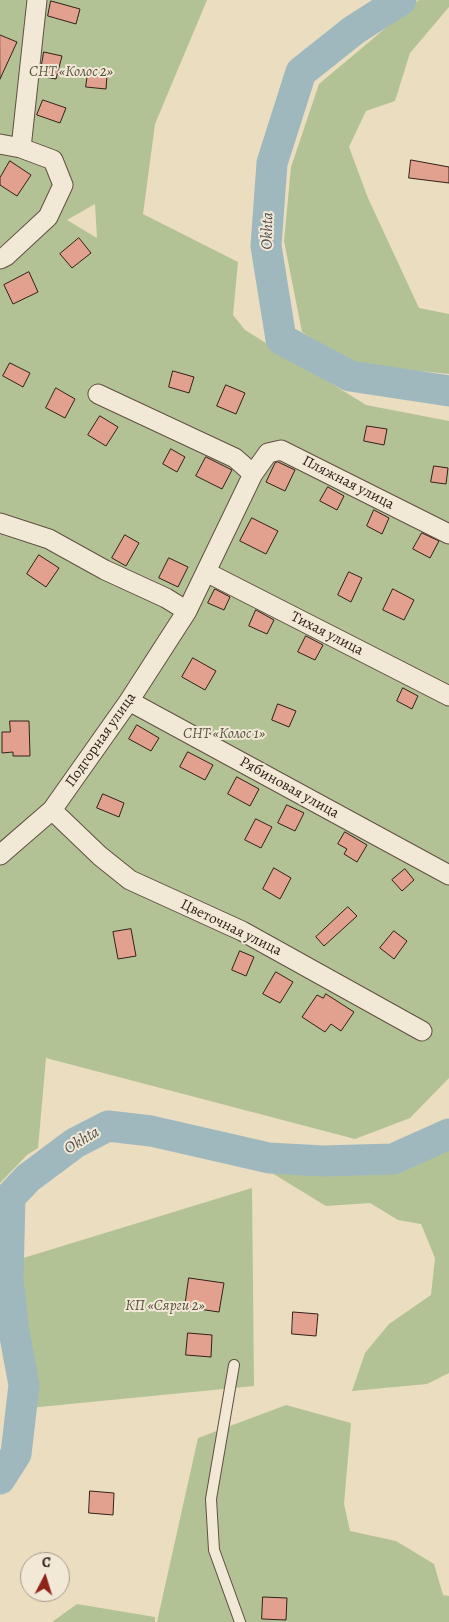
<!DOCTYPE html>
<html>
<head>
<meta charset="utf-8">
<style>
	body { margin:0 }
	#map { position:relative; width:449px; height:1622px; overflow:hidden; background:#eaddc0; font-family:Alegreya,serif }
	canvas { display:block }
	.north { position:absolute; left:20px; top:1552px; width:50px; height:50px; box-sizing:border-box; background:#f1e9d6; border:1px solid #a5998a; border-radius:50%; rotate:5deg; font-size:14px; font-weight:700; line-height:20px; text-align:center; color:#332019 }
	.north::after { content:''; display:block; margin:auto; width:18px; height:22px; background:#8f2418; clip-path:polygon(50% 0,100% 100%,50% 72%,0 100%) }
</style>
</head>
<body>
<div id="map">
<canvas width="449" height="1622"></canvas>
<div class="north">С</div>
</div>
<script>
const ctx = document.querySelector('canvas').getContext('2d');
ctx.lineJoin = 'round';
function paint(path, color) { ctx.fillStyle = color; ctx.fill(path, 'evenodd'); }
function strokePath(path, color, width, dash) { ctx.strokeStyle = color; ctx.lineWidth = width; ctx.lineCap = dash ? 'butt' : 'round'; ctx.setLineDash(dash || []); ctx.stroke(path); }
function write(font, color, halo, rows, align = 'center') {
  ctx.font = font + ' Alegreya,serif'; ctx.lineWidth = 4; ctx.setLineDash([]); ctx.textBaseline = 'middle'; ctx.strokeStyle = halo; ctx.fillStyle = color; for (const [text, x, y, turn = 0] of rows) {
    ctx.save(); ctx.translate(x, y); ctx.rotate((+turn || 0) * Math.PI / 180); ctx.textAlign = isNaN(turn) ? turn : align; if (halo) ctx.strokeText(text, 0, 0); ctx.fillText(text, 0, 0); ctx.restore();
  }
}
paint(new Path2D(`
	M0,0H207L155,124L143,214L238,262L233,315L245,330L366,405L449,421V1078L410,1118L355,1139L46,1058L38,1148L27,1155L0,1183ZM95,204L97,238L67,220Z
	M419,0H449V7L410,53L395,101L366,111L349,147L368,198L419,308L449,314V374L352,364L302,332L284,241L291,167L319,84Z
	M449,1147V1373L427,1384L352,1391L365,1353L389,1324L431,1295L435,1258L421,1224L398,1220L370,1203L326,1206L267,1170L319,1174H395Z
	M252,1188L254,1386L29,1408L20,1259Z
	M286,1405L351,1423L344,1504L350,1531L396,1541L434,1564L443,1595L449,1596V1622H157L198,1438Z
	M77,1604L155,1617V1622H52Z`), '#b3c295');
strokePath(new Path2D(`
	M401,0L354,30L301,72L272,163L266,246L281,339L350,376L449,391
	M0,1479L16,1454L24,1385L14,1331L8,1279L10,1197L28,1178L75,1143L108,1126L151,1131L269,1158L323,1161L393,1159L449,1134`), '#9eb8be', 31);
const building = new Path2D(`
	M51,1L80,9L76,24L48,16Z
	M0,35L17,42L0,79Z
	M44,52L62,56L56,79L40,76Z
	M88,73L107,75L106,89L86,87Z
	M43,100L66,108L60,123L37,115Z
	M411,160L449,167V183L409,178Z
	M10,161L31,175L17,196L0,185V178Z
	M79,238L91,253L72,268L60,254Z
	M29,272L38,292L13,304L4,285Z
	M10,363L30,373L23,387L3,376Z
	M173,371L194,377L189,393L169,387Z
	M226,385L245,393L236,414L217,406Z
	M56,388L75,399L65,418L46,408Z
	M100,416L118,427L106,446L88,435Z
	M367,426L387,429L384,445L364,441Z
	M171,449L185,457L177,472L163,464Z
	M206,457L232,470L222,489L196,476Z
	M278,462L295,470L285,491L266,482L275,463Z
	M434,466L448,468L446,484L431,482Z
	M328,487L344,496L337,510L320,501Z
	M374,510L389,518L382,534L367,526Z
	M252,518L278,531L266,554L240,541Z
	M422,533L439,541L430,558L413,549Z
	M125,535L139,543L126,566L112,558Z
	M39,555L59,568L46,587L27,574Z
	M169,558L188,567L178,587L159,578Z
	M349,572L362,578L351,602L338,595Z
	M215,589L230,597L224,610L208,603Z
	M393,589L414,600L404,620L383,610Z
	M256,610L274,620L267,634L249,626Z
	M306,636L323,645L315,660L298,652Z
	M193,658L216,671L205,690L182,677Z
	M403,688L418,696L412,709L397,701Z
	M278,704L296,711L289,727L272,720Z
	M10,721H29L30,756H13V752L2,753V732H10Z
	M137,725L159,738L151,751L129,739Z
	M188,752L213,765L205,780L180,767Z
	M237,777L259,789L250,806L228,794Z
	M103,794L124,803L119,817L97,808Z
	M287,805L304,813L295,831L278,823Z
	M256,819L272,827L261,848L245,840Z
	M345,832L367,845L357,862L344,854L347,849L338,844Z
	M274,868L291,878L280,899L263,889Z
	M405,869L414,880L402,891L392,880Z
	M348,907L357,916L324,946L316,937Z
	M131,929L136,956L118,959L113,932Z
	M394,931L407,941L394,959L380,948Z
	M240,951L254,957L246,976L232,970Z
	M276,972L293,982L280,1003L263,994Z
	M326,994L354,1012L341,1031L331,1024L325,1032L302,1017L317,995L323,998Z
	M189,1278L224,1283L219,1312L185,1307Z
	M293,1312L318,1314L316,1336L292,1334Z
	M188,1333L212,1335L211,1357L186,1355Z
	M90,1491L114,1493L113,1515L89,1513Z
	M263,1597L287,1598L286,1620L262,1619Z`);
paint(building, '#e2a18e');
strokePath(building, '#332019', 1);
const service = new Path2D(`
	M234,1365L211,1499L214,1550L240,1622`);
const minor = new Path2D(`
	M0,144L21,148L53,160L63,185L48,217L6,256L0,259
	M21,148L37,0
	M98,394L235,458L253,474
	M0,523L49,539L105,570L166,598L187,611
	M206,572L449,696
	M129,701L449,875
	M52,810L100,856L130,880L242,931L422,1031
	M0,855L52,810L129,701L187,611L253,474L268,453L281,450L449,534`);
strokePath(service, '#614f43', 12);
strokePath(minor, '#614f43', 21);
strokePath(service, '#f1e9d6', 10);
strokePath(minor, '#f1e9d6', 19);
write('italic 15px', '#59513e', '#f1e9d6', [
	["СНТ «Колос 2»",71,72],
	["СНТ «Колос 1»",224,734],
	["КП «Сярги 2»",165,1306]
]);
write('15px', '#332019', '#f1e9d6', [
	["Пляжная улица",348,483,27],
	["Тихая улица",327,634,27],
	["Подгорная улица",101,740,-55],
	["Рябиновая улица",289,788,29],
	["Цветочная улица",231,928,26]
]);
write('italic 16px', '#534e4b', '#f1e9d6', [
	["Okhta",268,231,-89],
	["Okhta",82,1141,-31]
]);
</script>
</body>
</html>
